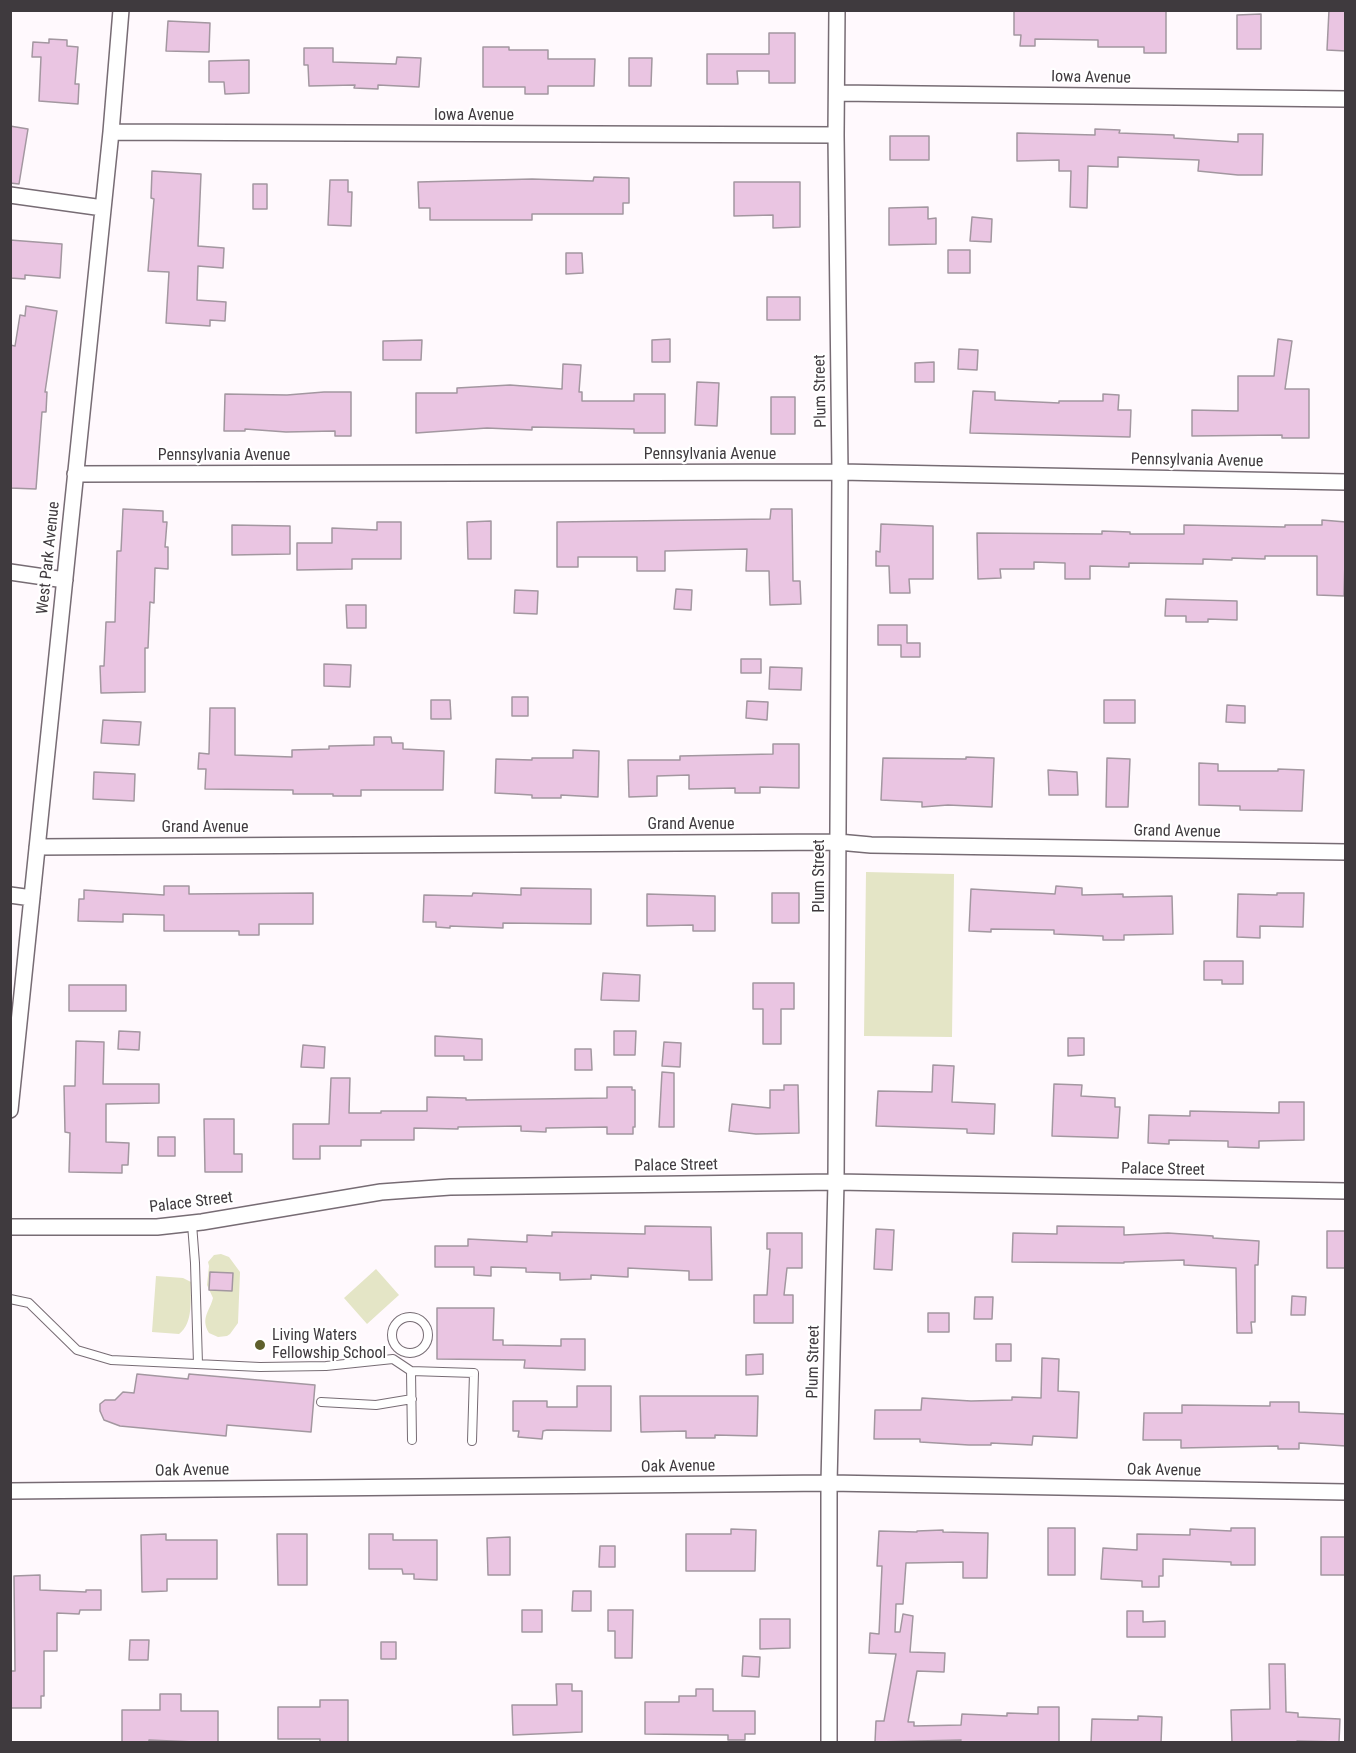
<!DOCTYPE html>
<html>
<head>
<meta charset="utf-8">
<style>
	body { margin:0 }
	#map { position:relative; width:1356px; height:1753px; overflow:hidden; background:#fff9fd; font-family:"Roboto Condensed",sans-serif }
	canvas { display:block }
	.frame { position:absolute; inset:0; border:12px solid #3f3a3e; pointer-events:none }
</style>
</head>
<body>
<div id="map">
<canvas width="1356" height="1753"></canvas>
<div class="frame"></div>
</div>
<script>
const ctx = document.querySelector('canvas').getContext('2d');
ctx.lineJoin = 'round';
function paint(path, color) { ctx.fillStyle = color; ctx.fill(path, 'evenodd'); }
function strokePath(path, color, width, dash) { ctx.strokeStyle = color; ctx.lineWidth = width; ctx.lineCap = dash ? 'butt' : 'round'; ctx.setLineDash(dash || []); ctx.stroke(path); }
function write(font, color, halo, rows, align = 'center') {
  ctx.font = font + ' "Roboto Condensed",sans-serif'; ctx.lineWidth = 4.5; ctx.setLineDash([]); ctx.textBaseline = 'middle'; ctx.strokeStyle = halo; ctx.fillStyle = color; for (const [text, x, y, turn = 0] of rows) {
    ctx.save(); ctx.translate(x, y); ctx.rotate((+turn || 0) * Math.PI / 180); ctx.textAlign = isNaN(turn) ? turn : align; if (halo) ctx.strokeText(text, 0, 0); ctx.fillText(text, 0, 0); ctx.restore();
  }
}
paint(new Path2D(`
	M866,872L954,874L952,1037L864,1036Z
	M214,1255L221,1254L229,1257L240,1272L238,1323L230,1334L227,1336L218,1337L209,1333C200,1318 210,1311 213,1298L207,1285L209,1266L208,1262Z
	M376,1269L399,1295L367,1324L344,1298Z
	M156,1276L183,1278L191,1282C190,1298 194,1323 179,1334L152,1332Z`), '#e4e5c6');
const building = new Path2D(`
	M1014,10H1166V53H1144V47H1098V40L1035,39V46H1020L1021,35H1014Z
	M1329,10H1346V51L1327,50Z
	M1261,14V49H1237V15Z
	M168,21L210,23L209,52L166,51Z
	M769,33H795V83H769V71H737L738,84H707V54H769Z
	M49,39L67,40V46L78,47L75,84H79L78,104L39,101L41,57H32L33,42L49,43Z
	M483,47H509V50H548V59H595L594,86H548V94H525V87H483Z
	M304,48H333V62L396,64L397,57L421,58L419,87L378,85V89L354,88L355,85L309,86L308,65H304Z
	M629,58H652L651,86H629Z
	M249,60V93L225,94L224,82H209V61Z
	M10,126L28,129L19,184L10,183Z
	M1095,129L1120,130L1119,133L1174,135V138L1238,142V134H1263L1262,175H1238L1198,171L1199,160L1118,157V167L1088,166L1087,208L1070,207L1071,171H1059V160L1017,161V133L1095,135Z
	M890,136H929V160H890Z
	M152,171L201,174L198,246L224,248L223,268L198,266L197,300L226,302L225,321L210,320V326L166,323L169,272L148,271L154,199L151,198Z
	M594,177L629,178V203H623V214H532V220H430V208H419L418,182L532,179L593,181Z
	M330,180H348V192H352L351,226L328,225Z
	M734,182H800V227L773,228V215L734,216Z
	M253,184H267V209H253Z
	M928,207V219L936,218V244L889,245V208Z
	M972,217L992,219L991,242L970,241Z
	M10,240L62,244L60,278L25,275V279L10,278Z
	M948,250H970V273H948Z
	M566,253H582L583,273L566,274Z
	M767,297H800V320H767Z
	M26,306L57,311L45,392H47L46,412H42L36,489L10,488V345L15,346L20,315L25,316Z
	M670,339V362H652V340Z
	M1278,339L1292,341L1285,389H1309V438H1282V435L1192,436V410L1238,411V376H1274Z
	M422,340L421,360H383V341Z
	M959,349L978,350L977,370L958,369Z
	M934,362V382H915V363Z
	M563,364L581,365L579,392H582V401H634V394H665V433H634V429L532,427V430L487,428L416,433V393H457V388L510,385L562,389Z
	M697,382L719,383L717,426L695,425Z
	M973,391L995,392V400L1059,403V401H1103V394L1119,395L1118,410H1131L1130,437L970,433Z
	M324,392H351V436H335V431L286,432L245,429V431H224L225,394L287,395Z
	M771,397H795V434H771Z
	M123,509L163,511V522H167L165,547H168V569L155,568L154,603L150,602L148,648H145V692L101,693L100,666H104L106,622H115L117,551H121Z
	M771,509H792L793,581H800L801,604L770,605L769,571H746L747,549L665,551V571H637V557H578V567H557V522L770,519Z
	M1322,520L1346,522L1344,596L1317,595V556H1265V559L1232,558V560L1203,559V564L1129,563V567L1090,566V579H1065V563L1034,562V569H1000L1001,578L978,579L977,533L1102,534V531L1130,532V534H1184V525L1285,527V525H1322Z
	M491,521V559H468L467,522Z
	M377,522H401V559H352V569L297,570V543H332V528L377,530Z
	M881,524L933,526V579H909L910,593H890L889,566H876V551L880,552Z
	M232,525L290,526V554L232,555Z
	M676,589L692,590L691,610L674,609Z
	M515,590L538,591L537,614L514,613Z
	M1166,599L1237,601V620L1208,619V622H1186V616H1165Z
	M346,605H366V628H347Z
	M878,625H907V643H920V657H901V645H878Z
	M741,659H761V673H741Z
	M324,664L351,665L350,687L324,686Z
	M770,667L802,668L801,690L769,689Z
	M512,697H528V716H512Z
	M431,700H450L451,719H431Z
	M1104,700H1135V723H1104Z
	M747,701L768,702L767,720L746,718Z
	M1227,705L1245,706V723L1226,722Z
	M210,708H235V755L292,757V750L329,749V746L374,745V737H391L392,743H403V749L444,751L443,790H361V796H333V794H293V790L205,789L206,769H198L199,753L209,754Z
	M103,720L141,722L139,745L101,743Z
	M773,744H799V788L760,787V793H735V788L689,789V775L657,776V796L629,797L628,760H680V756L773,754Z
	M573,750L599,751L598,797L561,795V798H532V795L495,793L496,759L532,760V758H573Z
	M966,757L994,758L992,807L948,805L922,807V802L881,800L883,758L966,759Z
	M1107,758L1130,759L1128,807H1106Z
	M1199,763L1218,764V771H1278V769L1304,770L1302,811L1240,810V806L1199,805Z
	M1048,770L1077,772L1078,795H1049Z
	M94,772L135,774L134,801L93,799Z
	M164,886H189V894L313,893V924H259V935H239V931H164V915L123,914V922L78,921L79,899H84V890L164,895Z
	M1056,886L1082,888V895L1123,894V897L1172,896L1173,934L1124,935V940H1103V936L1054,934V930L991,929V932L969,931L971,889L1055,894Z
	M521,888L591,889V924L503,923V928L450,926V928L436,927V922H423L424,895L472,896L473,893L521,895Z
	M772,893H799V923H772Z
	M1277,893H1304L1303,927L1260,926V938L1237,937L1238,894L1277,895Z
	M647,894L715,896V931H693V925L647,926Z
	M1204,961H1243V984H1222V980H1204Z
	M603,973L640,975L639,1001L601,1000Z
	M753,983H794V1009H781V1044H763V1009H753Z
	M69,985H126V1011H69Z
	M119,1031L140,1032L139,1050L118,1049Z
	M614,1031H636L635,1055H614Z
	M435,1036L482,1039V1060H464V1056H435Z
	M1068,1038H1084V1055L1068,1056Z
	M76,1041L104,1042L103,1084H159V1103L106,1104V1142L129,1143L128,1165H122V1173L69,1172L70,1133L65,1132L64,1086H75Z
	M664,1042L681,1043L680,1067L662,1066Z
	M303,1045L325,1047L324,1068L301,1067Z
	M575,1049H591L592,1070H575Z
	M933,1065L954,1066L952,1102L995,1104L994,1134L967,1133V1129L876,1126L878,1091L932,1092Z
	M662,1072L674,1073V1127H659Z
	M331,1078H350L349,1113H381V1111H427V1097L466,1098V1100L607,1098V1087H632V1090H635V1127H633V1134H607V1127L546,1128V1132L521,1131V1126L458,1127V1129L414,1128V1140H361V1146H320V1159H293V1124H329Z
	M1054,1084L1082,1085L1081,1096L1115,1098V1107H1120L1118,1138L1052,1136Z
	M784,1085H798L799,1133L756,1134L729,1131L732,1104L770,1108V1090H784Z
	M1279,1102H1304V1140L1259,1141V1148L1228,1147V1141L1169,1140V1144L1148,1143L1149,1115L1190,1116V1111L1279,1113Z
	M204,1119H234V1154H242V1172H205Z
	M158,1137H175V1156H158Z
	M645,1226L711,1227L712,1280H689V1271L628,1268V1277L591,1275V1279L560,1280V1273L526,1272V1268L491,1267V1276L474,1275V1267H435V1246H468V1239L527,1242V1235L552,1236V1232L645,1234Z
	M1057,1226L1124,1227V1235L1168,1233L1213,1236V1238L1259,1241L1258,1265H1255V1322H1251L1252,1333H1237L1236,1268L1184,1265V1260L1124,1262V1263L1012,1262L1013,1233L1057,1234Z
	M876,1229L894,1230L892,1270L874,1269Z
	M1327,1231H1346V1268H1327Z
	M767,1233H802V1268H787L784,1295H793V1323H754V1295H767L770,1249H767Z
	M210,1272L233,1273L232,1291L209,1290Z
	M1292,1296L1306,1297L1305,1315H1291Z
	M975,1297H993L992,1319H974Z
	M437,1308H494L493,1340H503V1345L561,1346V1339H585V1370L524,1368L525,1360L437,1359Z
	M928,1313H949V1332H928Z
	M996,1344H1011V1361H996Z
	M763,1354V1374L746,1375V1355Z
	M1042,1358L1059,1359L1058,1391L1079,1392L1077,1438L1033,1436L1032,1445L991,1443V1445H969L920,1442V1439H874L875,1410H921L922,1398L971,1401L1012,1400V1397L1041,1398Z
	M137,1374L188,1379L189,1374L315,1385L311,1432L227,1425L226,1436L120,1426L104,1420L100,1411V1404L105,1400H115L123,1392L134,1393Z
	M577,1386H611V1431L547,1430L543,1431L542,1439L518,1437L519,1431H513V1401H547V1407H577Z
	M640,1396H758L757,1436L715,1435V1438H686V1431L641,1432Z
	M1270,1402H1299V1412L1346,1414V1446L1299,1443V1449H1278V1446L1181,1448V1440H1143L1144,1413H1182V1405L1270,1406Z
	M1048,1528H1075V1575H1048Z
	M1231,1528H1255V1565H1231V1562L1163,1559V1576H1159V1587H1142V1581L1101,1579L1103,1548L1137,1550V1534L1190,1535V1529L1231,1531Z
	M731,1529L756,1530L755,1571H686V1534H731Z
	M943,1530V1532L988,1533L987,1578H963V1562L906,1563L903,1604H896L895,1632H900L903,1614L913,1616L910,1652L945,1653L944,1672L917,1671L908,1722H914V1726L961,1725L962,1714L1007,1716V1713L1038,1714V1707H1059V1743H960L961,1740L875,1742L876,1721H884L896,1654L869,1653L870,1633L879,1634L882,1566H877L879,1531L917,1532V1531Z
	M166,1534V1540H217V1579H167V1591L142,1592L141,1535Z
	M277,1534H307V1585H278Z
	M369,1534H393V1540H437V1580L414,1579V1574H403L402,1569H369Z
	M510,1537V1575H488L487,1538Z
	M1321,1537H1346V1575H1321Z
	M600,1546H615V1567H599Z
	M40,1575V1590L86,1592V1590H101V1610H80L79,1614L57,1613V1651H44V1696H41V1708H10V1671H15L14,1576Z
	M573,1591H591V1611H572Z
	M522,1610H542V1632H522Z
	M608,1610H633L632,1658H615V1631H608Z
	M1127,1611H1143V1622L1165,1621V1637H1127Z
	M760,1619H790V1648L760,1649Z
	M130,1640H149L148,1660H129Z
	M381,1642H396V1659H381Z
	M743,1656L760,1657L759,1677L742,1676Z
	M1269,1664H1285L1286,1712L1298,1713V1717L1340,1719L1339,1742L1297,1741V1743H1232L1231,1710L1270,1709Z
	M556,1684H572V1691H582V1732L513,1735L512,1705H557Z
	M696,1689H713V1711H755V1734H745V1740H728V1735L645,1734V1702H679V1696H696Z
	M160,1694H181V1711H218V1743L149,1740V1743H122V1710H160Z
	M320,1700H348V1742L320,1743V1739H278V1707H320Z
	M1138,1716L1162,1717L1161,1743H1091L1092,1719L1138,1720Z`);
paint(building, '#eac5e2');
strokePath(building, '#a397a0', 1.5);
const service = new Path2D(`
	M192,1224L195,1263L198,1364
	M10,1299L29,1303L77,1350L111,1360L260,1367L326,1366L393,1359L411,1371L412,1440
	M392 1335a18 18 0 1 1 36 0a18 18 0 1 1-36 0Z
	M411,1371L474,1373L472,1441
	M321,1402L376,1405L412,1399`);
const minor = new Path2D(`
	M837,93L1346,99
	M111,132L836,135
	M10,195L103,208
	M75,474L840,472L1346,482
	M10,572L65,580
	M37,847L838,842L871,845L1346,852
	M10,895L32,898
	M10,1110L111,132L121,10
	M10,1227H157L202,1222L381,1192L450,1187L836,1182L1346,1191
	M10,1491L829,1483L1346,1492
	M829,1742V1483L836,1182L840,472L836,135L837,10`);
strokePath(service, '#776c74', 10);
strokePath(minor, '#776c74', 18);
strokePath(service, '#fff', 8);
strokePath(minor, '#fff', 15);
for (const [x, y, r, color] of [
	[260,1345,6,"#5f5f2c"]
]) { const dot = new Path2D(); dot.arc(x, y, r, 0, 2 * Math.PI); ctx.fillStyle = color; ctx.fill(dot); strokePath(dot, '#fff', 2); }
write('16px', '#3f3a3e', '#fff', [
	["Iowa Avenue",1091,78,1],
	["Iowa Avenue",474,116],
	["Plum Street",821,391,-91],
	["Pennsylvania Avenue",710,455],
	["Pennsylvania Avenue",224,456],
	["Pennsylvania Avenue",1197,461,1],
	["West Park Avenue",49,558,-84],
	["Grand Avenue",691,825],
	["Grand Avenue",205,828],
	["Grand Avenue",1177,832,1],
	["Plum Street",820,876,-90],
	["Palace Street",676,1166,-1],
	["Palace Street",1163,1170,1],
	["Palace Street",191,1203,-7],
	["Plum Street",814,1362,-89],
	["Oak Avenue",678,1467,-1],
	["Oak Avenue",192,1471,-1],
	["Oak Avenue",1164,1471,1]
]);
write('16px', '#3f3a3e', '#fff', [
	["Living Waters",272,1336],
	["Fellowship School",272,1354]
], 'left');
</script>
</body>
</html>
